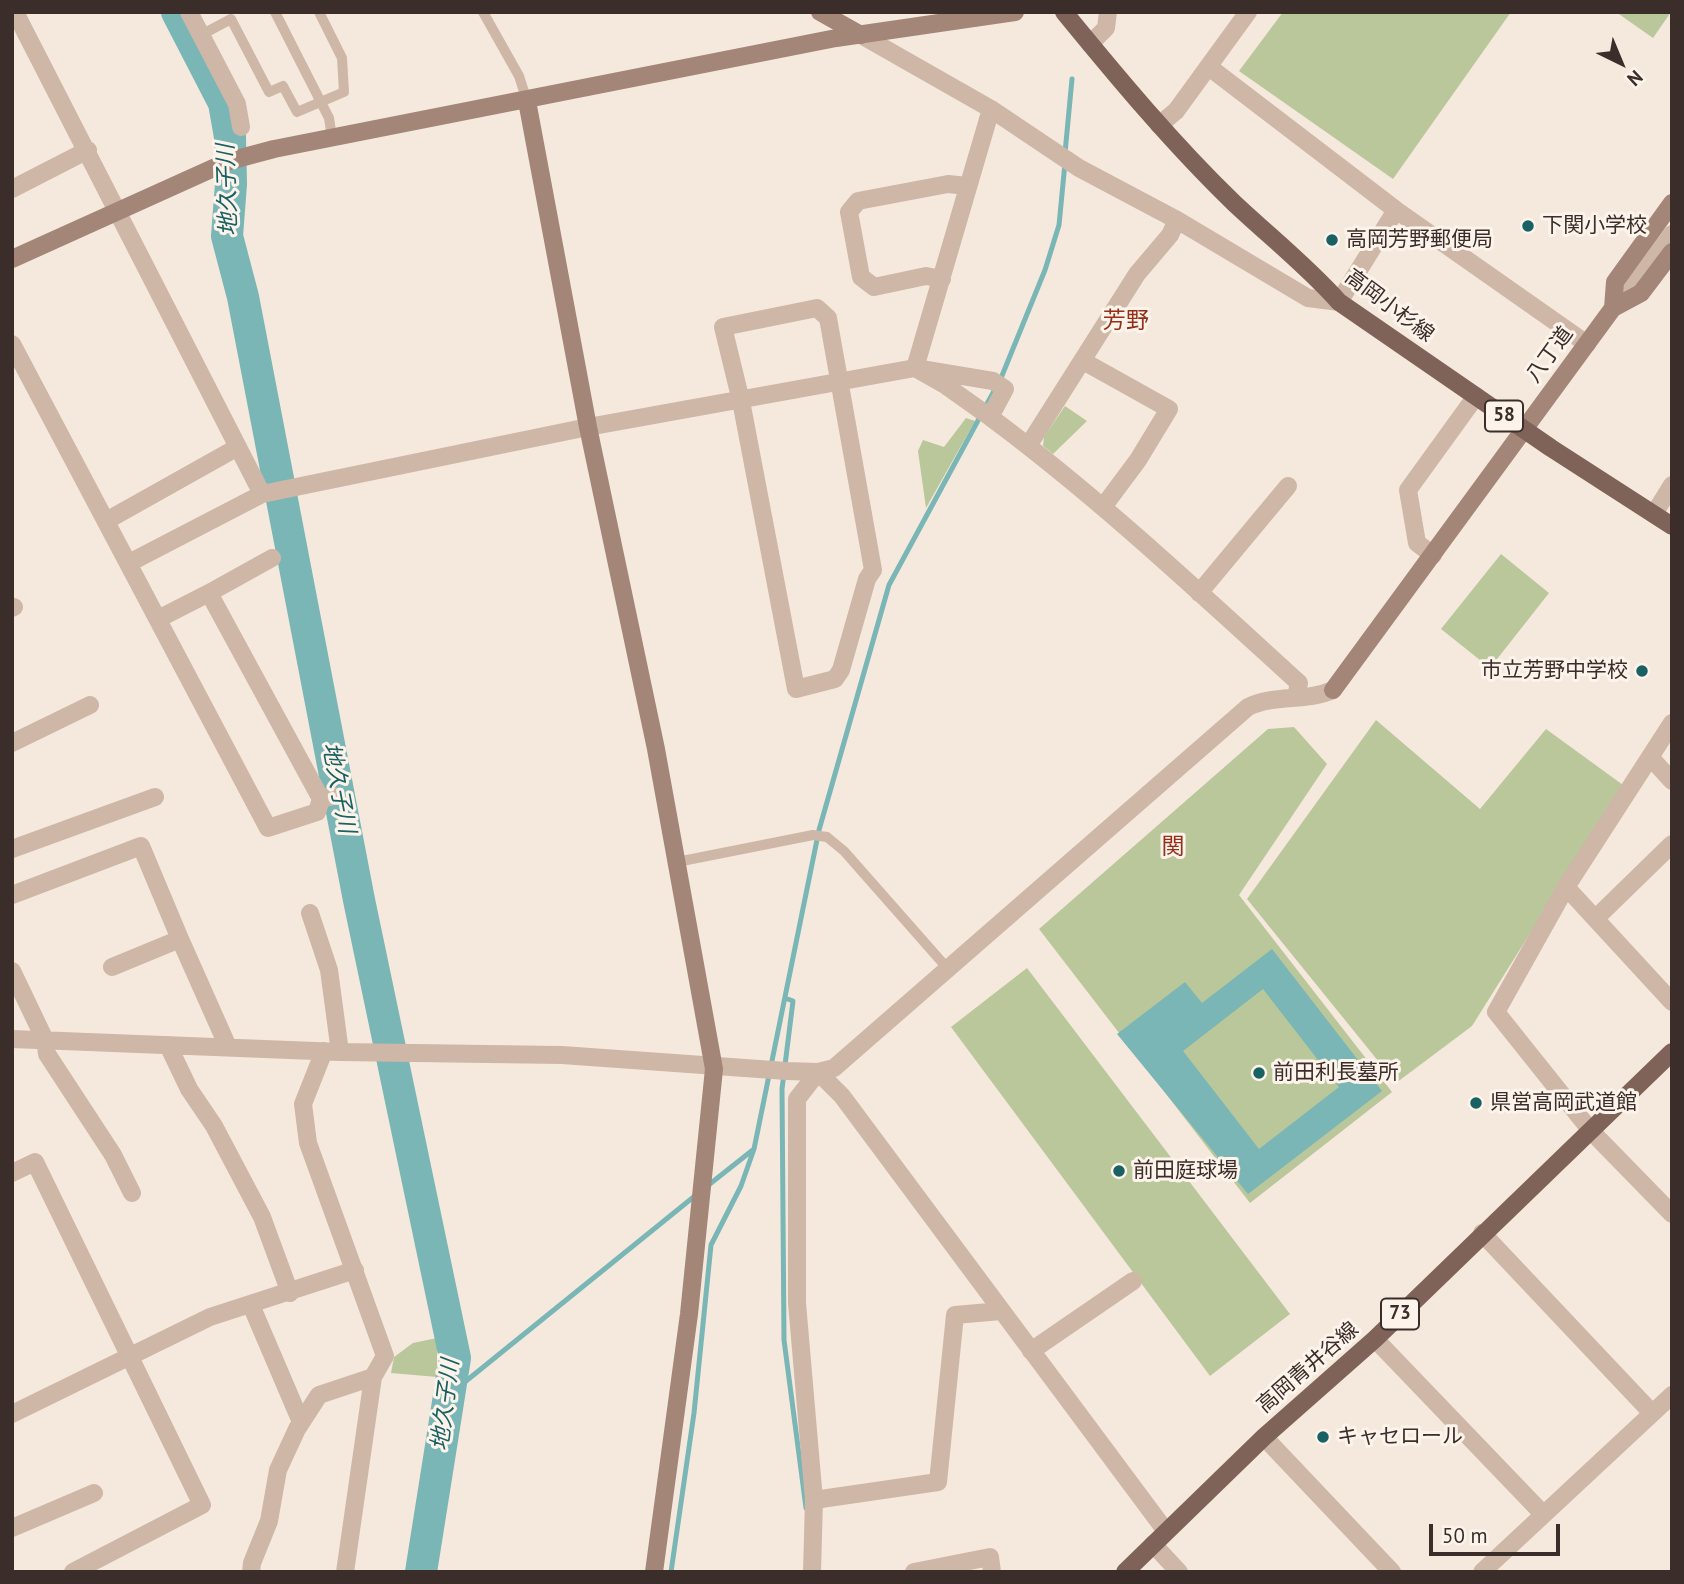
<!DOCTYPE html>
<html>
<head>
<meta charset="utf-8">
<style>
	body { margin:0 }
	#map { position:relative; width:1684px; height:1584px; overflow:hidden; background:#f5e9dd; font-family:"PT Sans",sans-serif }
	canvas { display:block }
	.frame { position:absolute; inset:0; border:14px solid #3b2d29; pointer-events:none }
	.north { position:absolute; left:1586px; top:28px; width:70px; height:70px; -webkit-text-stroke:5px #fcf3eb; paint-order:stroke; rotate:137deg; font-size:19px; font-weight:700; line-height:28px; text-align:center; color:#3b2d29 }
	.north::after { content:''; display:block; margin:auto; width:24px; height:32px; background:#3b2d29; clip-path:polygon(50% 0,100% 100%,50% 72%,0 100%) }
	.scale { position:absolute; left:1429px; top:1524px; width:131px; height:32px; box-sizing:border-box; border:4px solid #3b2d29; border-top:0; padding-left:9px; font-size:21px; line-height:24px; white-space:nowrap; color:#3b2d29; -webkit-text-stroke:5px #fcf3eb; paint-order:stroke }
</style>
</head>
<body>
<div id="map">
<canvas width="1684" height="1584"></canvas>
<div class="frame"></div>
<div class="north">N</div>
<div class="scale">50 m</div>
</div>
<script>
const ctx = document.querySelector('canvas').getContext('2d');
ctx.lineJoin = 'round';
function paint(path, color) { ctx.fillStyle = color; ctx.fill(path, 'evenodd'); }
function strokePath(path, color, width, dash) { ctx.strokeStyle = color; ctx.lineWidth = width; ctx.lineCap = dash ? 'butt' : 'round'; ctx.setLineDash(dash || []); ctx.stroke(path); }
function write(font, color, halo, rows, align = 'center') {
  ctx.font = font + ' "PT Sans","Noto Sans JP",sans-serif'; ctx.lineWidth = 6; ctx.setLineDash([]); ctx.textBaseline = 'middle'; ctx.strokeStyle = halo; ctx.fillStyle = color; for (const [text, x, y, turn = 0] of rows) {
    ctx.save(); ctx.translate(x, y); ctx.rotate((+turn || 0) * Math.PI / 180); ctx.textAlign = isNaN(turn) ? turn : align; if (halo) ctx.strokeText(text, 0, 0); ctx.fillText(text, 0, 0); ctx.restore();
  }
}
paint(new Path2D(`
	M1283,12H1511L1393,179L1239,71Z
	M1616,12H1671L1653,38Z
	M1065,406L1087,421L1053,454L1043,446L1044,437Z
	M966,418L975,421L926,508L918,451L923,440L944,447Z
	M1501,554L1549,593L1490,668L1441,629Z
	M1376,720L1480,809L1546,729L1623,785L1472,1026L1396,1083L1247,899Z
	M1294,727L1327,764L1239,895L1392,1092L1250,1203L1039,929L1268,729Z
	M1027,968L1290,1314L1210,1376L951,1027Z
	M437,1338V1377L391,1373L394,1357L413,1343Z`), '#bac79b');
paint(new Path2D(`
	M1272,949L1382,1091L1248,1194L1117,1034L1185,982L1202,1003ZM1263,989L1339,1087L1259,1149L1183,1051Z`), '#79b6b5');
strokePath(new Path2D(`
	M1065,153L1072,79
	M999,383L1045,270L1059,225L1065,163
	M785,998L793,1001L782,1089L784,1340L806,1508
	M706,1187L754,1149L819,830L889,585L994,391
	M450,1394L696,1195
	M671,1572L694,1413L711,1245L741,1186L754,1149`), '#79b6b5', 5);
strokePath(new Path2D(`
	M177,12L224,103L230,137L231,184L227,236L243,297L359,900L455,1358L421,1572`), '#79b6b5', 32);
strokePath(new Path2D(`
	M275,12L329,118L332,138
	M483,12L519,76L527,101
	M201,35L231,19L269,92L283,86L297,112L344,92L342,58L319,12
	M677,862L813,835L827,837L844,851L948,969`), '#cfb7a7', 10);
strokePath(new Path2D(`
	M15,12L262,494L588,427L915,368L993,381L1005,389L990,417C1099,498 1199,592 1299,683L1296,696
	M189,12L237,104L241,127
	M861,35L991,109L1079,168L1177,220L1308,298L1339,302L1396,210
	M1090,44L1106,28L1108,12
	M1209,67L1396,210L1587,344
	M1159,125L1176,111L1248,12
	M12,189L88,150
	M942,279L926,276L874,287L861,277L849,212L858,201L948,184L968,186
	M1626,297L1672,234
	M817,308L828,318L873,570L867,579L841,670L835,679L796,689L741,401L723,327Z
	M12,344L268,828L317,812L321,799L333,796
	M1083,361L1169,409L1138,460L1103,507
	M990,417L945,385L915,368L991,109
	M1028,446L1137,274L1170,235L1177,220
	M1654,514L1672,485
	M106,521L238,447
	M1433,555L1417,543L1408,490L1476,396
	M129,563L262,494
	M209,593L272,558
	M1199,593L1288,486
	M12,608L14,607
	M158,619L209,593L321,799
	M1672,723L1566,887L1496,1012L1591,1131L1672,1214
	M12,743L90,705
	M1650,757L1672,781
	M12,849L155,797
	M1566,887L1672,1002
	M12,895L141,846L180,939L112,967
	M310,913L329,970L340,1052
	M1596,918L1672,844
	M180,939L228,1047
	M12,971L45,1040L47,1054L113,1155L132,1193
	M12,1039L340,1052L562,1055L787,1071L818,1072L834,1068L1248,707C1275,694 1306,702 1333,690
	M168,1045L189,1089L214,1126L262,1217L290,1293
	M818,1072L842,1096L1165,1530
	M12,1173L35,1162L202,1505L73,1572
	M1482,1233L1652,1413
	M251,1305L301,1422
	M1375,1339L1543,1514
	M1031,1351L1133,1281
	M12,1414L210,1317L355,1270
	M1264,1437L1392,1572
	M814,1500L938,1482L955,1315L1001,1311
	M12,1528L94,1493
	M1153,1544L1179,1572
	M251,1572L252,1563L269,1521L278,1470L297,1429L319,1395L373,1377L385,1356L308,1143L303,1104L324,1051
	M345,1572L373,1377
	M812,1572L814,1500L797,1303V1099L818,1072
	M914,1572L990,1557L992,1572
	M1482,1572L1672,1395`), '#cfb7a7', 18);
strokePath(new Path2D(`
	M820,12L861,35
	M527,101L588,427L656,749L714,1069L689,1314L654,1572
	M12,259L229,161L274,149L836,38L1015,12
	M1613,308L1615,282L1672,203
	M1333,690L1613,308L1641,293L1672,252`), '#a38678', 18);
strokePath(new Path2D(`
	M1064,12C1118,78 1173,144 1234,203C1269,236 1307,266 1339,302L1551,448L1672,526
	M1125,1572L1264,1437L1375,1339L1672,1052`), '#7f6358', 18);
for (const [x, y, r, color] of [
	[1528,226,7,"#196162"],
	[1332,240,7,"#196162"],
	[1642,671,7,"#196162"],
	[1259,1073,7,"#196162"],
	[1476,1103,7,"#196162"],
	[1119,1171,7,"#196162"],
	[1323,1437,7,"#196162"]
]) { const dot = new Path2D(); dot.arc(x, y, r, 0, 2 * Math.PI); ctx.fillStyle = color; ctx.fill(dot); strokePath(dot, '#fcf3eb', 2.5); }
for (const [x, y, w] of [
	[1504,416,38],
	[1400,1314,38]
]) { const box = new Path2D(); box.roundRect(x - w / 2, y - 15.5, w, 31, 5); ctx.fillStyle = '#fcf3eb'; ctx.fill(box); strokePath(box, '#3b2d29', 2); }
write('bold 19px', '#3b2d29', null, [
	["58",1504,416],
	["73",1400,1314]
]);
write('21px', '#3b2d29', '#fcf3eb', [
	["下関小学校",1542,226],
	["高岡芳野郵便局",1346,240],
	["市立芳野中学校",1628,671,"right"],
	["前田利長墓所",1273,1073],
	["県営高岡武道館",1490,1103],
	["前田庭球場",1133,1171],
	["キャセロール",1337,1437]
], 'left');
write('21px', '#3b2d29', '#fcf3eb', [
	["高岡小杉線",1389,306,37],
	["八丁道",1550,355,-54],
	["高岡青井谷線",1308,1368,-41]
]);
write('italic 23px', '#196162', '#fcf3eb', [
	["地久子川",228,190,-92],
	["地久子川",338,788,79],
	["地久子川",446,1405,-83]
]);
write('23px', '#942f18', '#fcf3eb', [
	["芳野",1126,321],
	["関",1173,847]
]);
</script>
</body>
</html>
